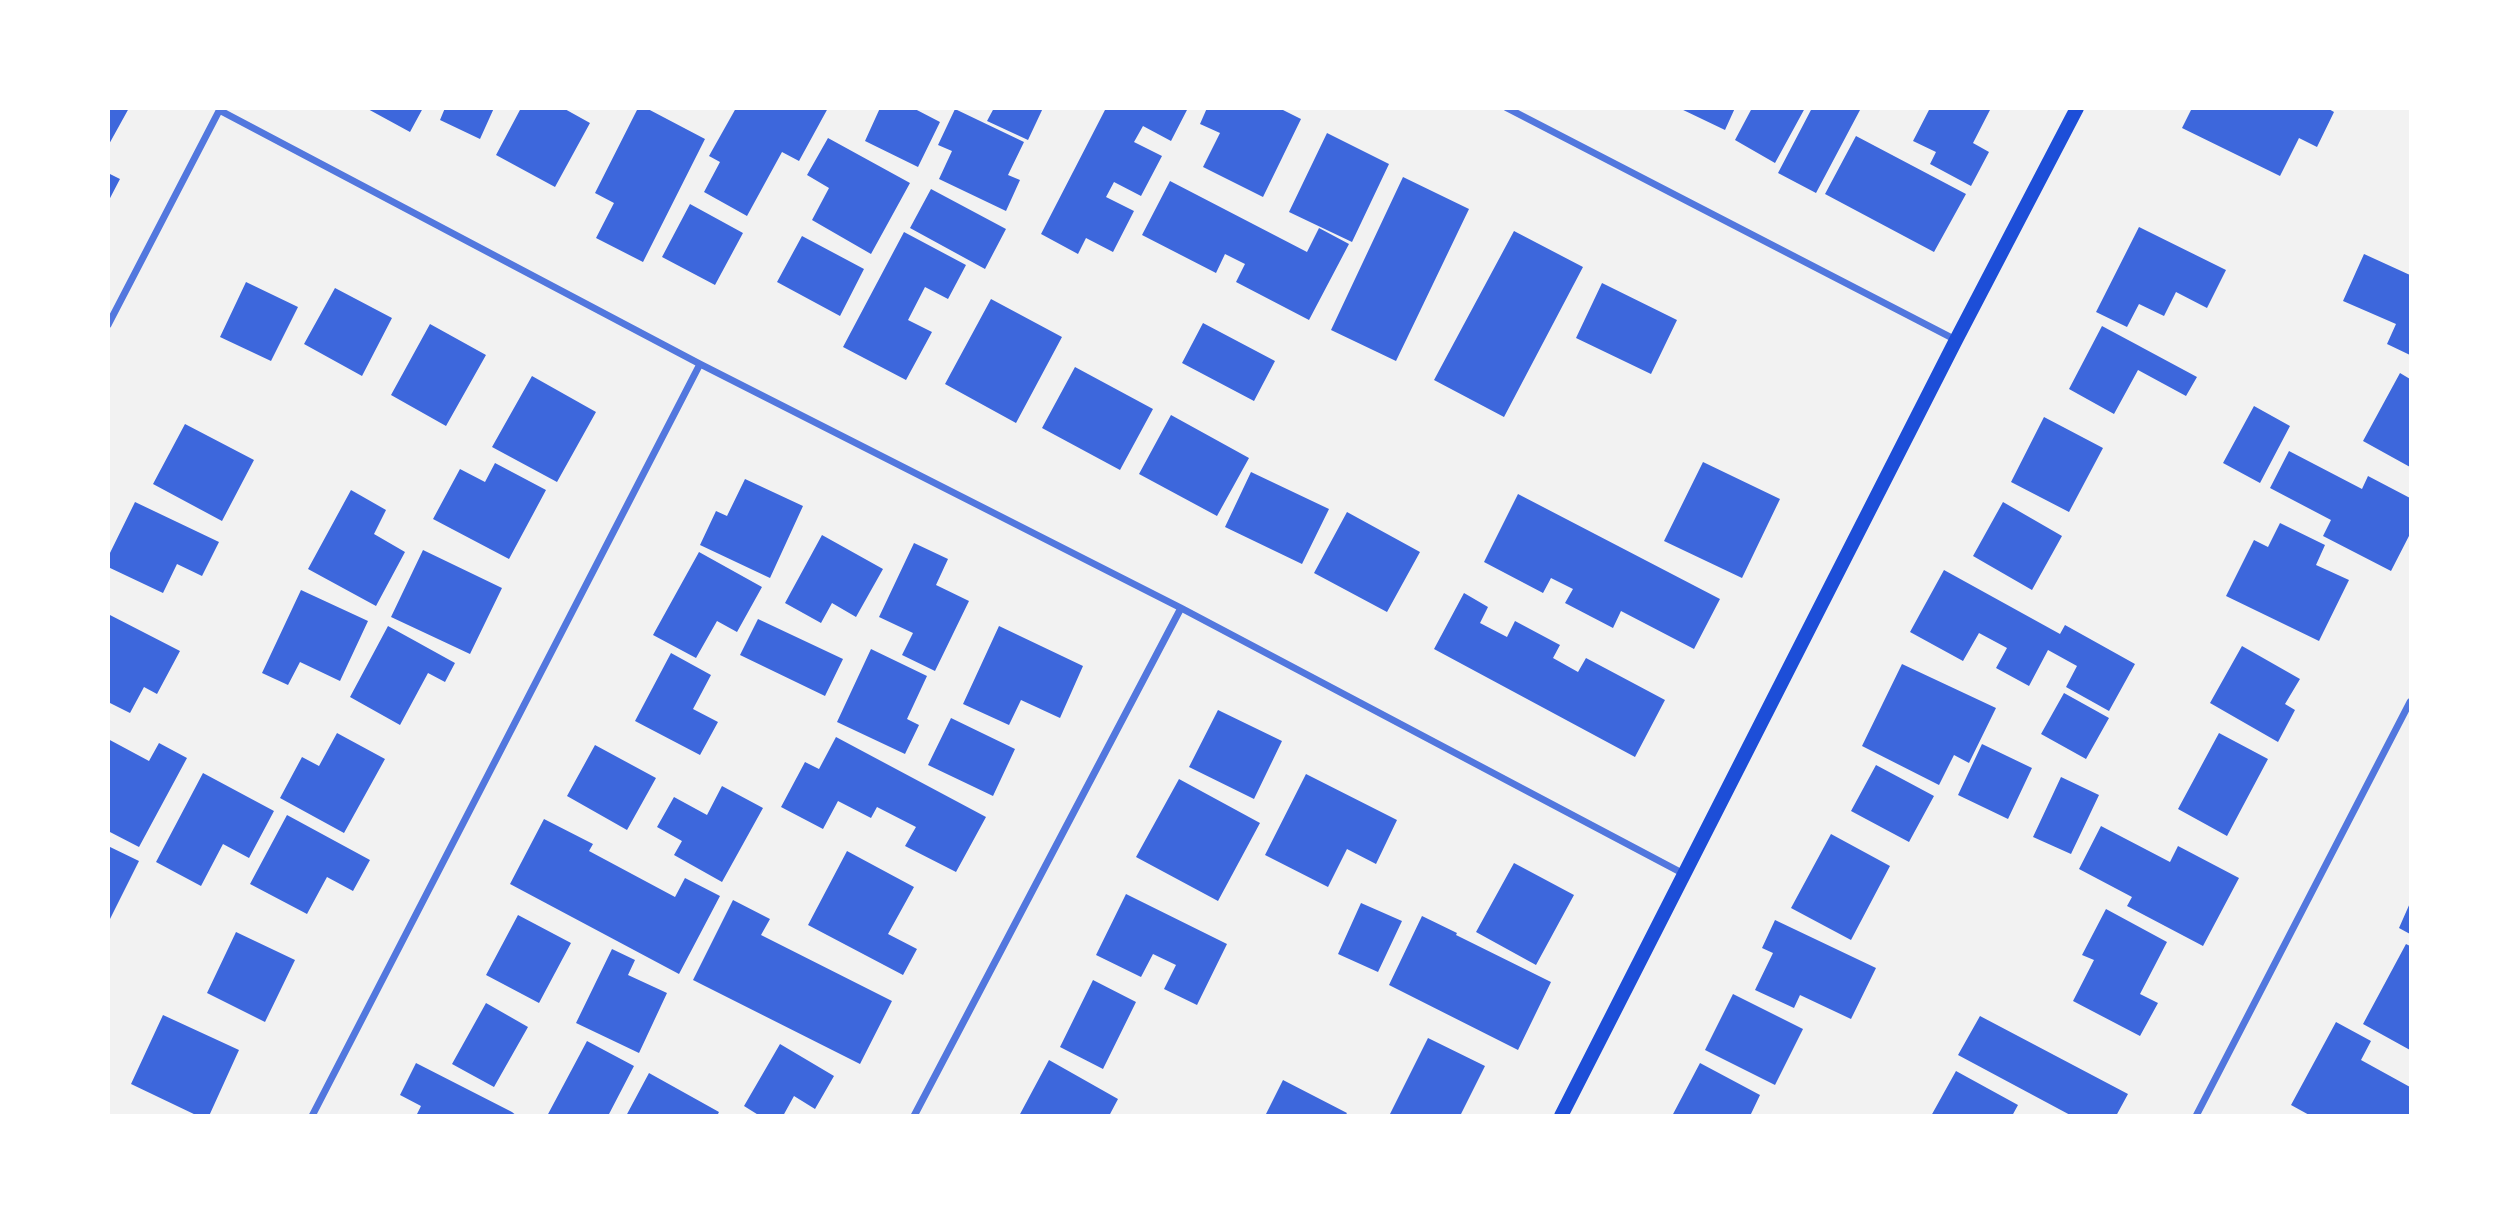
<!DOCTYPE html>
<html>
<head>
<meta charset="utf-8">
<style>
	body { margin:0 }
	#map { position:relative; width:2519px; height:1224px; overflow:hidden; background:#f2f2f2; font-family:"Varela Round",sans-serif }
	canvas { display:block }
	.frame { position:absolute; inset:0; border:110px solid #fff; pointer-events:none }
</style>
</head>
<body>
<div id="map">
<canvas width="2519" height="1224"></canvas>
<div class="frame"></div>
</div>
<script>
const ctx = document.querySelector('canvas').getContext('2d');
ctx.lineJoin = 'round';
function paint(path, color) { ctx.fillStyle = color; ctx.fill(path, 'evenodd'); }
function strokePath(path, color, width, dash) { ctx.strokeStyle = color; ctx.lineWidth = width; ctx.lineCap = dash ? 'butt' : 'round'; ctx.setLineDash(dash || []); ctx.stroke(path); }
paint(new Path2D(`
	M108,108H129L108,146Z
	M366,108H423L410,132Z
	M445,108H494L480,139L440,120Z
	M521,108H563L590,123L555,187L496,155Z
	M638,108H646L705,139L643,262L596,238L614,203L595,193Z
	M736,108H828L799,161L782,152L747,216L704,192L720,162L709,156Z
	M880,108H913L940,122L918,167L865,141Z
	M994,108H1043L1028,140L987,121Z
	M1106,108H1188L1171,141L1143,126L1134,142L1162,156L1141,196L1114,182L1106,197L1134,211L1113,252L1086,238L1078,254L1041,234Z
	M1207,108H1279L1301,119L1263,197L1203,167L1220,133L1200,124Z
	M1679,108H1735L1725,130Z
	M1752,108H1805L1775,163L1735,140Z
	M1812,108L1860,110L1816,193L1778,173Z
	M1930,108H1991L1973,143L1989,152L1971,186L1930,164L1936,152L1913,141Z
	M2192,108H2327L2334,112L2317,147L2299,138L2280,176L2182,128Z
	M955,109L1024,142L1008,175L1020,180L1006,211L939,179L952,151L938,145Z
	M1327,133L1389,164L1352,242L1289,212Z
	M1856,136L1966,194L1934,252L1825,194Z
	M828,138L910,183L871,254L812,220L829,188L807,175Z
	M108,173L120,179L108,202Z
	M1403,177L1469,209L1396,361L1331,330Z
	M1170,181L1307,252L1319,228L1349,244L1309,320L1236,282L1245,264L1225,254L1216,273L1142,235Z
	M931,189L1006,229L985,269L910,228Z
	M690,204L743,233L715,285L662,257Z
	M2139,227L2226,270L2207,308L2176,292L2164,316L2139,304L2127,327L2096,312Z
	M1514,231L1583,267L1504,417L1434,380Z
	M904,232L966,265L948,299L925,287L908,320L932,332L906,380L843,347Z
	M802,236L864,269L840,316L777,282Z
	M2364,254L2410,275V355L2387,344L2396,324L2343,301Z
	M246,282L298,307L271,361L220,337Z
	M1602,283L1677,320L1651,374L1576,338Z
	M335,288L392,318L362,376L304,344Z
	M991,299L1062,337L1016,423L945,384Z
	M1203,323L1275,361L1254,401L1182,363Z
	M430,324L486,355L446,426L391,395Z
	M2102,326L2197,377L2186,396L2138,370L2114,414L2069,389Z
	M1075,367L1153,409L1120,470L1042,428Z
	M2400,373L2410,379V467L2363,441Z
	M532,376L596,412L557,482L492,447Z
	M2254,406L2290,426L2260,483L2223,463Z
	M1171,415L1249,458L1217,516L1139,474Z
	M2044,417L2103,448L2069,512L2011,482Z
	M185,424L254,460L222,521L153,484Z
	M2289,451L2362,489L2368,476L2410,498V534L2391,571L2323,536L2331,520L2270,488Z
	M1703,462L1780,499L1742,578L1664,541Z
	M495,463L546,490L509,559L433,519L460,469L485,482Z
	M1251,472L1329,509L1302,564L1225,527Z
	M745,479L803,506L770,578L700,545L716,511L727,516Z
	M351,490L386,510L374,534L405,552L376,606L308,569Z
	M1518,494L1720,599L1694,649L1621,611L1613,628L1565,603L1573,589L1551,578L1543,593L1484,562Z
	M135,502L219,542L202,576L177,564L163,593L108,567V557Z
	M2003,502L2062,536L2032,590L1973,556Z
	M1347,512L1420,552L1387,612L1314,573Z
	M2280,523L2325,545L2316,565L2349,580L2319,641L2226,596L2254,540L2268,547Z
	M822,535L883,569L856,617L832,603L821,623L785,603Z
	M914,543L948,559L936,585L969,601L935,671L902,655L913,633L879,617Z
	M423,550L502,588L470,654L391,617Z
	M699,552L762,587L737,632L717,621L696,658L653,635Z
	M1944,570L2060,634L2065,625L2135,664L2109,711L2066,687L2077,666L2048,650L2029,686L1996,668L2007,648L1979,633L1963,661L1910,632Z
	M301,590L368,621L340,681L300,662L288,685L262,673Z
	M1464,593L1488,607L1480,623L1507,637L1515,621L1560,645L1553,658L1578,672L1586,658L1665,700L1635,757L1434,649Z
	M108,614L180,651L157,694L144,687L130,713L108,702Z
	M758,619L843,659L825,696L740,655Z
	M388,626L455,663L445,682L428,673L400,725L350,697Z
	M999,626L1083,666L1060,718L1021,700L1009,725L963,704Z
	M2242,646L2300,679L2285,704L2295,710L2278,742L2210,703Z
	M871,649L927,676L907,719L919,725L905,754L837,722Z
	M671,653L711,675L693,709L718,722L700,755L635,721Z
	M1902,664L1996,708L1969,763L1954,755L1939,785L1862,746Z
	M2064,693L2109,718L2086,759L2041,734Z
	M1218,710L1282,741L1254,799L1189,767Z
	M951,718L1015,749L993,796L928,765Z
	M337,733L385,759L344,833L280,798L302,757L319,766Z
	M2219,733L2268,759L2227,836L2178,809Z
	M836,737L986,817L956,872L905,846L916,827L877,807L871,818L838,801L823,829L781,807L805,762L819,769Z
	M108,739L149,761L159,743L187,758L139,847L108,831Z
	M1982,744L2032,768L2008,819L1958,795Z
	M595,745L656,778L627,830L567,796Z
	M1876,765L1934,796L1909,842L1851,811Z
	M203,773L274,811L249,858L223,844L201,886L156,862Z
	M1306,774L1397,820L1376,864L1347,849L1328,887L1265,855Z
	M2061,777L2099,795L2071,854L2033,837Z
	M1179,779L1260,823L1218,901L1136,857Z
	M722,786L763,808L722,882L674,855L682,841L657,827L674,797L707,815Z
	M287,815L370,860L353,891L327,877L307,914L250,884Z
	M544,819L593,844L589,851L675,897L685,878L720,896L679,974L510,884Z
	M2101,826L2170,862L2178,846L2239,878L2203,946L2127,906L2132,897L2079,869Z
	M1831,834L1890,866L1851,940L1791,908Z
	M108,846L139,861L108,923Z
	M847,851L914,887L888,934L917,949L903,975L808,925Z
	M1514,863L1574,895L1536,965L1476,932Z
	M1126,894L1227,944L1197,1005L1164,989L1176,965L1153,954L1141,977L1096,955Z
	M733,900L770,919L761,935L892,1001L860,1064L693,980Z
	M1361,903L1402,921L1378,972L1338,954Z
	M2410,903V934L2399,928Z
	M2106,909L2167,942L2140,994L2158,1003L2140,1036L2073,1001L2094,960L2082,955Z
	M518,915L571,943L539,1003L486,975Z
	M1422,916L1457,933L1456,935L1551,982L1518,1050L1389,985Z
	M1775,920L1876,968L1851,1019L1800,995L1794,1008L1755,990L1773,953L1762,948Z
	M236,932L295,960L265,1022L207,993Z
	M2406,944L2410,946V1050L2363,1024Z
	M612,949L635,960L628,975L667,993L639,1053L576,1023Z
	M1093,980L1136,1002L1103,1069L1060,1047Z
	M1733,994L1803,1029L1775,1085L1705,1050Z
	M486,1003L528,1027L494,1087L452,1064Z
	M163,1015L239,1050L209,1116H198L131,1084Z
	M1980,1016L2128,1094L2116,1116H2072L1958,1055Z
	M2336,1022L2371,1041L2361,1060L2410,1087V1116H2311L2291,1105Z
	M1428,1038L1485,1066L1460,1116H1389Z
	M587,1041L634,1066L608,1116H547Z
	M780,1044L834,1076L815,1109L794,1096L783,1116H760L744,1106Z
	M1049,1060L1118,1099L1109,1116H1019Z
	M416,1063L512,1112L517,1116H416L421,1106L400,1095Z
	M1700,1063L1760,1095L1750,1116H1672Z
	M1956,1071L2018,1105L2012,1116H1931Z
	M649,1073L719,1112L717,1116H626Z
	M1283,1080L1347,1113L1345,1116H1265Z`), '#3d67dc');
strokePath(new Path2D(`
	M1507,108L1956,340
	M219,110L700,364L1181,608L1684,874
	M108,325L220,109
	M312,1116L700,364
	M914,1116L1181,608
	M2196,1116L2410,702`), '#5277de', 7);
strokePath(new Path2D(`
	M1561,1116L1956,340L2077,108`), '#1d4ed8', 14);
</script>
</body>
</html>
